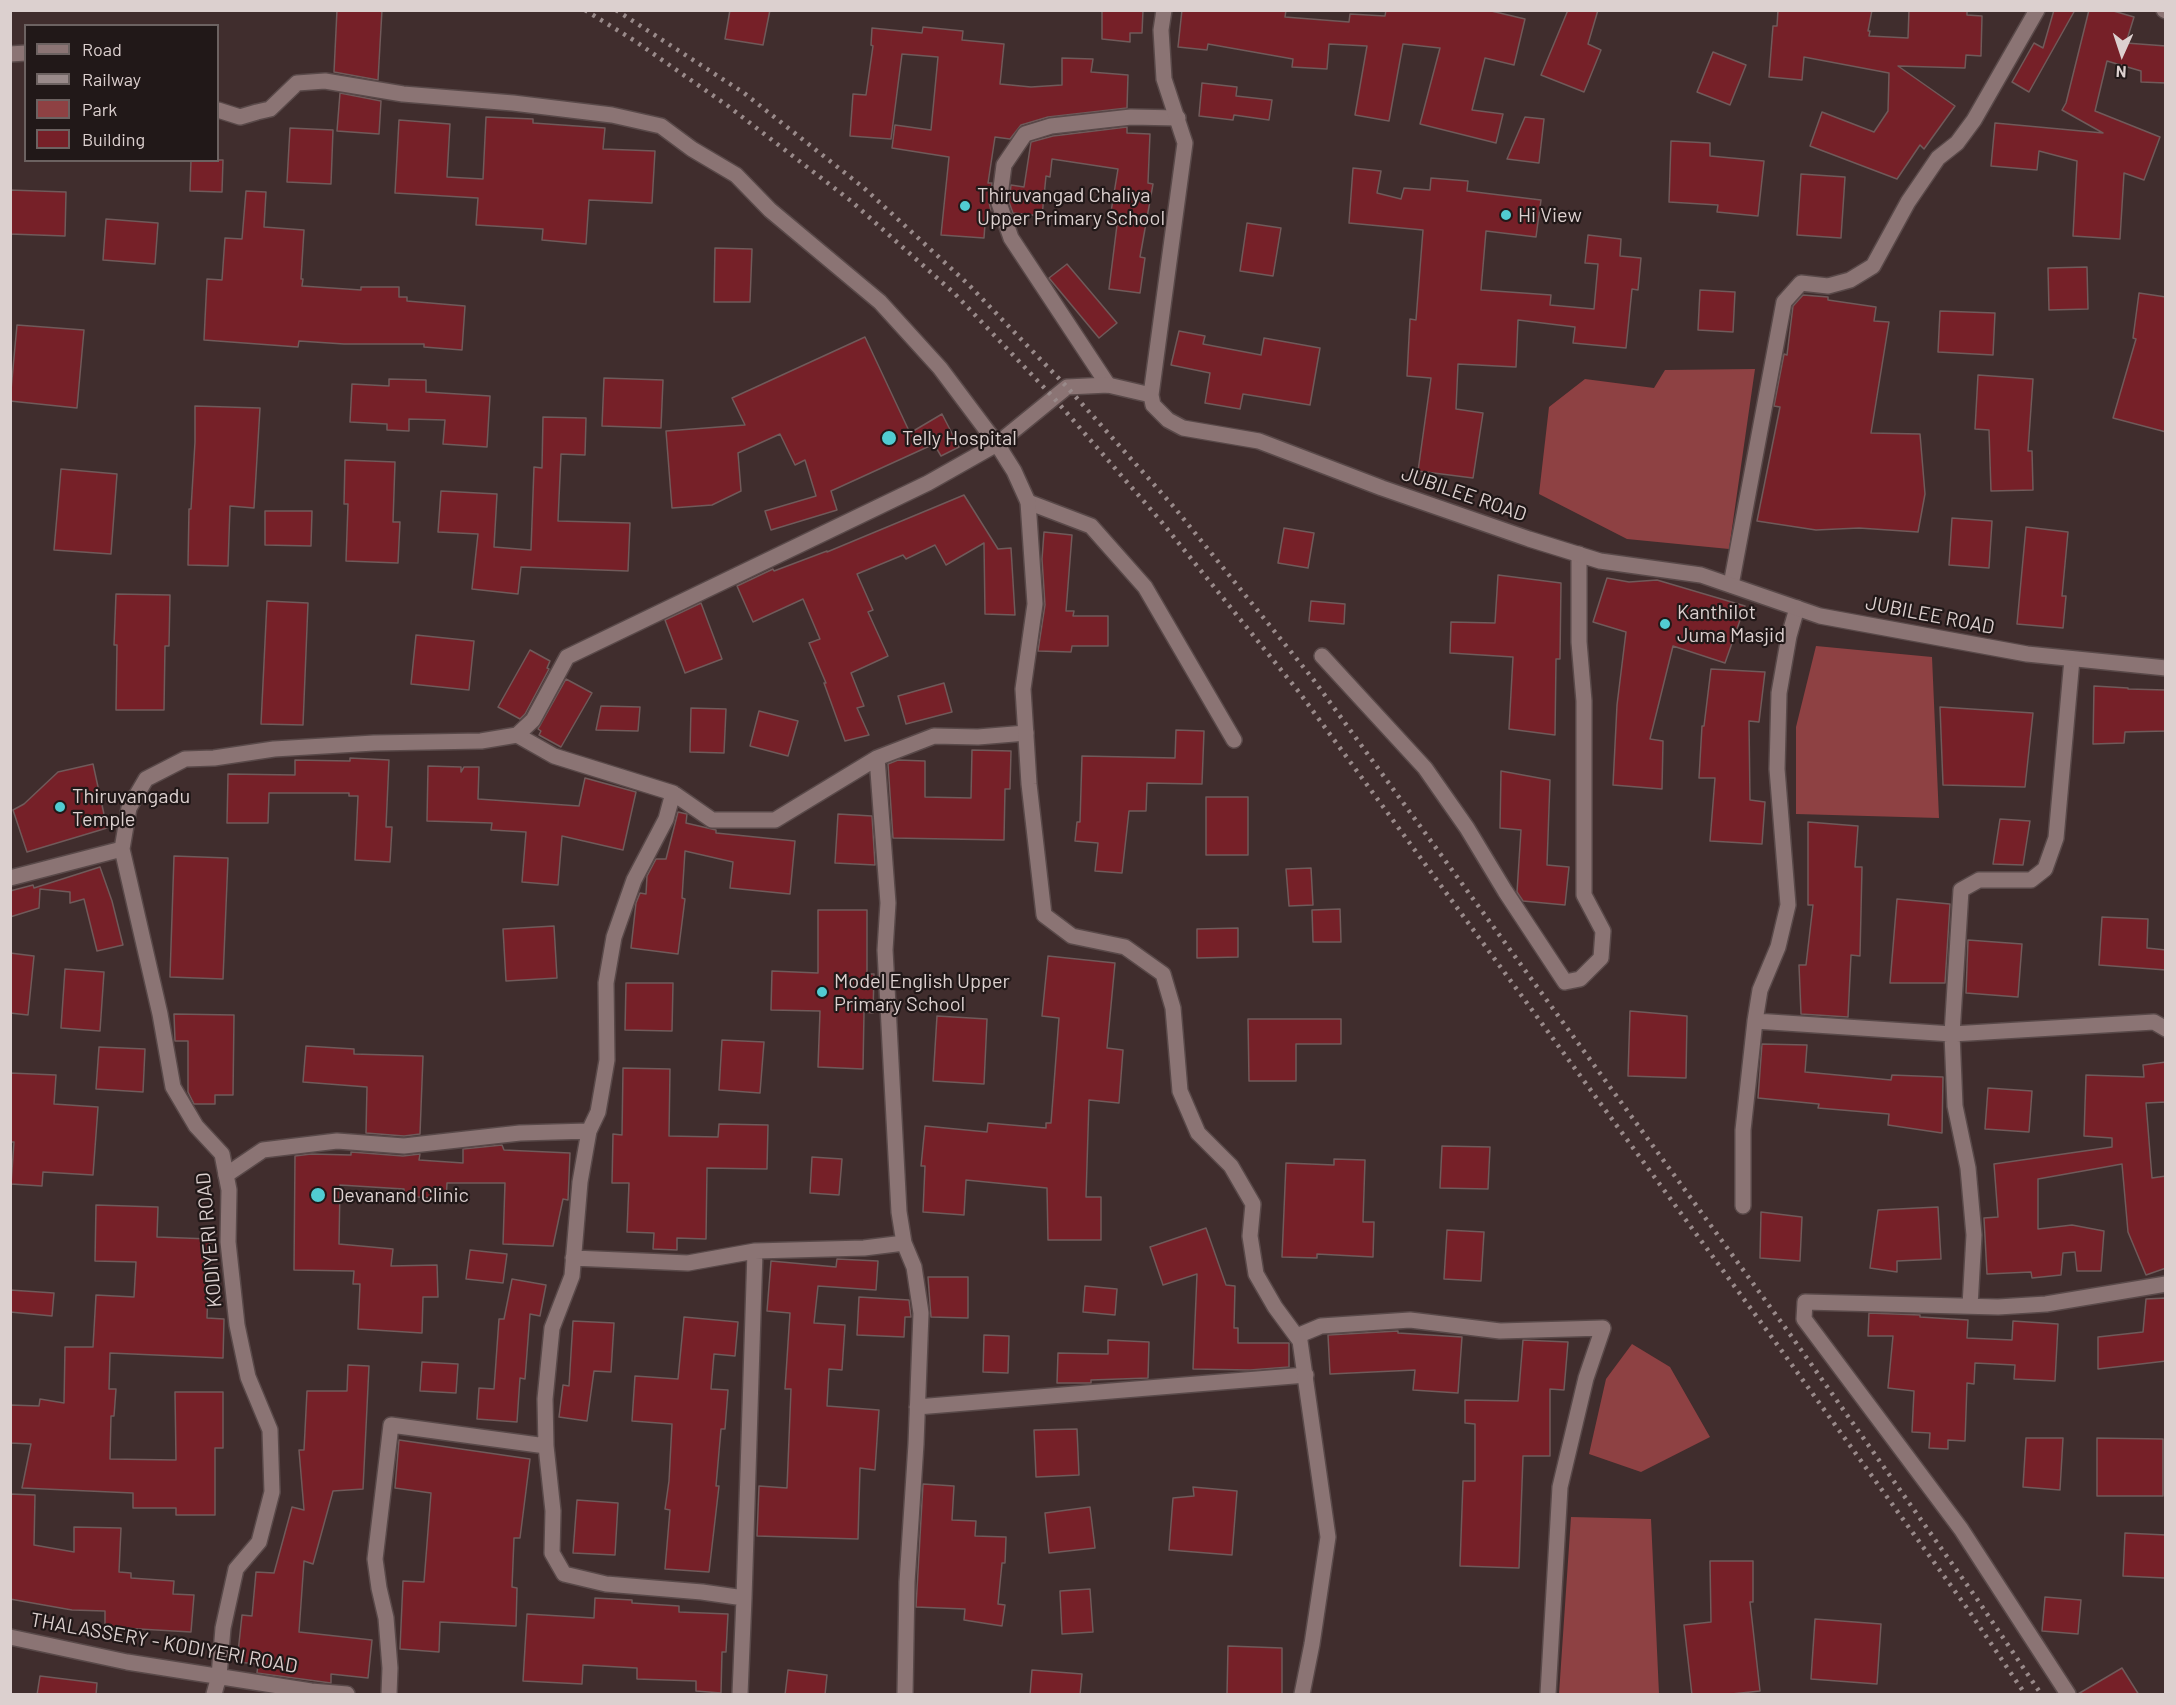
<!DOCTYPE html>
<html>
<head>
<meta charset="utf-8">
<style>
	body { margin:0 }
	#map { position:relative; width:2176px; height:1705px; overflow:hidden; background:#402d2d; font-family:Barlow,sans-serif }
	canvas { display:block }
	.frame { position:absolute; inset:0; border:12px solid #dcd0cf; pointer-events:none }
	.legend { position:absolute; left:24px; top:24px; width:195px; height:138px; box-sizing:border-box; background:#211818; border:2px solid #6c6261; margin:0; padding:8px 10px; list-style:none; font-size:18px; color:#dcd0cf }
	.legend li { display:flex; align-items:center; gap:12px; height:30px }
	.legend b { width:30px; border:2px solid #6c6261 }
	.north { position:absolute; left:2092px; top:24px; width:60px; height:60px; -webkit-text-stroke:4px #211818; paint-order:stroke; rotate:183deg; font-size:16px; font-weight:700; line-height:24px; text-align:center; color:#dcd0cf }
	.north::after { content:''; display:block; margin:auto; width:21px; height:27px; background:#dcd0cf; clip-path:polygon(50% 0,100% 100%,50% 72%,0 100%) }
</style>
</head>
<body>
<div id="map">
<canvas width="2176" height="1705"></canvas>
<div class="frame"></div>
<ul class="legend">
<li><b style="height:8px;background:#8b7474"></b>Road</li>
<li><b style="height:8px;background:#998a8a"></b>Railway</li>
<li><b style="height:16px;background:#8e4143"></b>Park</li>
<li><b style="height:16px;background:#762028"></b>Building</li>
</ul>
<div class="north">N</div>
</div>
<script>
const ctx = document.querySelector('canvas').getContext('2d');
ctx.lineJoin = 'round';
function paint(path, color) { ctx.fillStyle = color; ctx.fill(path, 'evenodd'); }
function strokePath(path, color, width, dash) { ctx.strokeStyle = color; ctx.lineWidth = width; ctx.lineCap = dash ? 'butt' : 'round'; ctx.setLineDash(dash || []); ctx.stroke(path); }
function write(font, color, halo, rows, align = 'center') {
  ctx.font = font + ' Barlow,sans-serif'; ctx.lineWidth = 4.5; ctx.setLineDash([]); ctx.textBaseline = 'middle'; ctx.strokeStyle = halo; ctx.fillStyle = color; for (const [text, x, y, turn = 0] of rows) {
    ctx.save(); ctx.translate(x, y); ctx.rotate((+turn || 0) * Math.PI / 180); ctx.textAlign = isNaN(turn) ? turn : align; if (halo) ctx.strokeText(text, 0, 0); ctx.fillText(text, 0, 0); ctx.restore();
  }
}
paint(new Path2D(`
	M1755,369L1729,549L1627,539L1539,494L1549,407L1585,379L1654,388L1665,370Z
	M1816,646L1932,657L1939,818L1796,814V727Z
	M1632,1344L1670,1367L1710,1437L1641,1472L1589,1454L1606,1379Z
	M1571,1517L1651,1519L1659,1694H1559Z`), '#8e4143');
const building = new Path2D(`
	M337,10H382L378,80L334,72Z
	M730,10H770L763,45L725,39Z
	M1102,10H1143L1142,33H1130V42L1102,39Z
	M1182,10H1286L1285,17L1349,22L1350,14L1385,16L1386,10H1487L1525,19L1514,65L1485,58L1472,110L1503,114L1496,143L1420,124L1440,48L1403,44L1389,121L1355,115L1367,46L1329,44L1327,69L1292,67L1293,59L1208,44L1207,50L1178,47Z
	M1568,10H1598L1588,44L1601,50L1584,92L1541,75Z
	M1778,10H1872L1868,31H1870L1869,36L1908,38L1909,10H1967V15L1982,16L1981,56L1966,55L1965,68L1898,66L1955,106L1924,149L1920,145L1897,179L1810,146L1822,112L1874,132L1888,111L1889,73L1804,57L1802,80L1769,77L1773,26H1777Z
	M2054,10H2075L2029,92L2012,82L2034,43L2043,48Z
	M2089,10H2110L2134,17L2126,43L2166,46V83L2141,82V71L2107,61L2095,111L2160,137L2144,180L2124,173L2120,239L2073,236L2077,161L2039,151L2037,170L1991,166L1995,123L2103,133L2062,110L2066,103Z
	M923,27L963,31L962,40L1004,44L1000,84L1031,87L1062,85V58L1093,59L1091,72L1128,75L1127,108L1048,117L1021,125L1010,139L995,137L988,183H992L989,202L991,211L986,210L984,238L941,235L949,157L892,148L895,125L931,130L938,57L902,54L891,139L850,136L853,94L866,95L873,46L871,45L872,28L922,33Z
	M1713,52L1746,65L1730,105L1697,92Z
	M1202,83L1237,87L1236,96L1272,100L1269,120L1234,115L1233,120L1199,116Z
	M340,93L381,101L379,134L337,131Z
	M486,117L533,119V123L605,128L603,149L655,151L652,203L589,200L586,244L542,240L543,229L476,225L478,198L395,193L399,120L450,124L447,177L483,179Z
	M1525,117L1544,119L1539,163L1507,159Z
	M1127,127V133L1150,134L1148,183L1153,184L1140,257L1145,258L1140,293L1109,289L1117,225L1109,224L1118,169L1052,159L1050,177L1046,176L1042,216L1013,213L1009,202L1011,185L1024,187L1031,142L1053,136Z
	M290,128L333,130L331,184L287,182Z
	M1671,141L1710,143V156L1764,161L1758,216L1717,212L1718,205L1669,202Z
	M191,160H223L222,192L190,191Z
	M1353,168L1381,171L1377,193L1401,199L1404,188L1430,190L1431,178L1468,181L1467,191L1541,200L1536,237L1486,231L1481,290L1551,295L1550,305L1594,309L1598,264L1585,263L1588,235L1621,239L1620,256L1641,258L1638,290L1632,289L1626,348L1573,343L1575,327L1518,320L1516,367L1458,364L1456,409L1483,413L1473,478L1418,471L1431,378L1407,376L1410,319L1416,320L1423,230L1349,223Z
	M1801,174L1845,177L1841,238L1797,235Z
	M10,190L66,192L65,236L10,234Z
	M246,191L266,192L264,227L304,230L301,279H303L302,286L361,290V287H399V297H407V301L465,306L462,350L424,347V344H344L299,341L298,347L204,340L207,279L222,280L225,238L242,239Z
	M106,219L158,223L155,264L103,260Z
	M1247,223L1281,228L1273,276L1240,271Z
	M715,248L752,249L750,302H714Z
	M1067,264L1117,323L1099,338L1049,278Z
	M2087,267L2088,309L2049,310L2048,268Z
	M1700,290L1735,292L1733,332L1698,330Z
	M2139,293L2166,297V432L2113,418L2136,339L2133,338Z
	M1803,295L1828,297V300L1876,307L1874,321L1889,322L1871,433L1920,434L1925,494L1918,532L1859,528L1816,530L1757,521L1780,407L1774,406L1784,354L1787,355L1793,306Z
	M1940,311L1995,313L1993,355L1938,352Z
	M17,325L84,330L77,408L10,401Z
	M1179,331L1205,336L1203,344L1261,355L1264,338L1320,348L1310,405L1243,394L1240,409L1205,403L1210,373L1171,365Z
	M865,337L910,433L942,414L959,447L941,456L934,444L831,491L837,510L771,530L765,511L816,496L805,460L795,465L780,434L738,453L741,491L712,505L672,508L666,431L745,425L732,398Z
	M1978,375L2033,379L2028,451H2032L2033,490L1991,491L1989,430L1975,429Z
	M604,378L663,380L661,428L602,426Z
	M389,379L426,380V392L490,396L487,447L443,444L445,420L409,419V431L387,430V424L350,422L352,384L389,386Z
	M195,406L260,408L254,508L230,506L228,566L188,565L189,509H191L195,442Z
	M543,417L586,418L585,455L561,454L558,521L630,523L628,571L521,567L518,594L472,589L478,534L438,532L441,491L497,494L494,547L531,550L534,467L542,468Z
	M345,460L395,462L393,522H400L398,563L346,561L348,504H344Z
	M61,469L117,474L111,554L54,550Z
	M964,495L998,549L1011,548L1015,615L985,614L984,543L946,565L935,545L906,559L903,555L857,574L873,610L868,612L888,656L851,673L864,706L857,708L869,735L845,741L824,683H826L809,643L820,639L803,599L753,622L737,586L773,569L774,571L827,551V552Z
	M265,511H312L311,546L265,545Z
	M1952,518L1992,521L1989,568L1949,565Z
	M2026,527L2068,532L2062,596H2066L2063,628L2017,624Z
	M1284,528L1314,533L1308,568L1278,563Z
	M1044,532L1072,535L1066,611H1074L1073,616H1108V646H1072L1071,652L1038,651L1045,605L1042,559Z
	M1498,575L1561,583L1560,659H1556L1555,735L1509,729L1513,657L1450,653L1451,622L1495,623Z
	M1607,578L1629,582L1657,580L1745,606L1725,663L1673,646L1650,739L1663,741L1662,789L1613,785L1617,705L1626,632L1593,622Z
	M116,594L170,595L169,646H165L164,710H116L117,645H114Z
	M267,601L308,603L303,725L261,724Z
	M1311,601L1345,604L1344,624L1309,621Z
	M701,603L722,659L685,673L665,620Z
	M416,635L474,641L469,690L411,684Z
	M530,650L550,661L547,668L549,669L525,714L520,719L498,707Z
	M1711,669L1765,672L1759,722L1749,721L1750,800L1765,802L1762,844L1710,841L1715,778H1699L1702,726H1704Z
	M566,679L592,693L561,747L539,735L541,731L538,729Z
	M944,683L952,712L906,724L898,696Z
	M2094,686L2128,688V689L2166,690V731L2125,732L2124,743L2093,744Z
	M601,706L640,707L638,731L596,730Z
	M1940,707L2033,713L2025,787L1943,785Z
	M691,708L726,709L724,753L690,752Z
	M759,711L798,721L788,756L750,746Z
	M1176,730L1204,731L1202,784L1147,783L1146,811H1129L1122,873L1095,871L1098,843L1075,841L1077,822H1080L1082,756L1175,758Z
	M972,750L1011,751L1010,789H1005L1004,840L893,838L888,764L898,760L925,761V797L971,798Z
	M350,758L389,760L386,827H392L390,862L355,860L358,796H349V793H269L268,823H227L228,774L295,775V760L350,761Z
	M93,764L107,828L27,852L13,810L24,804L58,772Z
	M428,766L461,767V772L464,767H479L478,799L579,806L585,778L636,792L623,850L562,836L558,885L522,882L526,832L491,830L492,823L427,821Z
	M1501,771L1550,780L1547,865L1569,867L1565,905L1523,901L1517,892L1521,830L1500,828Z
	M1206,797H1248V855H1206Z
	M678,812L687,814L686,823L716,830V833L795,841L790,894L730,888L733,862L685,851L682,898L685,899L678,954L631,948L636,903L640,893L646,894L647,876L656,859H666Z
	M838,814L872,816L875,865L835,863Z
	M2000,819L2030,821L2023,865L1993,864Z
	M1808,822L1858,826L1855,867H1862L1860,956L1851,955L1848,1017L1801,1014L1799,965H1806L1813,905H1808Z
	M174,856L228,858L223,979L170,977Z
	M100,867L112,901L123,945L97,951L84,899L70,903V892L40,889L39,908L10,917V891L33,885L34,888Z
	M1311,868L1313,905L1289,906L1286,869Z
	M1897,899L1950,904L1945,983H1890Z
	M1340,909L1341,942H1313L1312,910Z
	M818,910H867V974H874L873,1013L864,1012L863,1069L818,1067L820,1011L771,1010L772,971L818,973Z
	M2102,917L2148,919L2147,948L2166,950V970L2099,965Z
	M554,926L557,978L506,981L503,929Z
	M1238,928V957L1197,958V929Z
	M1968,940L2022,944L2018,997L1966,993Z
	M10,953L34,956L28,1015L10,1013Z
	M1048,956L1115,963L1107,1048L1123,1050L1119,1103L1089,1100L1086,1197H1101V1240H1048L1047,1188L966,1180L964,1215L923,1212L925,1166H921L925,1126L987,1132L988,1123L1046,1128V1123H1051L1059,1018L1042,1016Z
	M65,969L104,972L100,1031L61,1028Z
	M626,983H673L672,1031L625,1030Z
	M1630,1011L1687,1016L1686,1078L1628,1076Z
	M174,1014L234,1015L233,1095H215V1104H194L188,1092V1041H175Z
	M937,1016L987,1019L984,1084L933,1081Z
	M1248,1019H1341V1044H1296V1081H1249Z
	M722,1040L764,1042L760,1093L719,1090Z
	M1762,1044L1807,1045L1805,1072L1891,1080L1892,1075L1943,1077L1942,1133L1888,1125L1889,1114L1818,1108L1819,1104L1758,1098Z
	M306,1046L354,1049V1054L423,1056L420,1134L404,1136L366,1133L367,1087L303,1082Z
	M99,1047L145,1049L143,1092L96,1089Z
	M2166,1062V1102L2146,1103L2152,1178L2166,1176V1268L2146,1275L2128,1232L2122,1164L2038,1179V1229L2072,1225L2104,1231L2101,1271H2077L2075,1252L2063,1253L2061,1275L2032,1278L2031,1272L1987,1274L1984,1218L1998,1217L1994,1164L2112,1147V1138L2084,1136L2086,1075L2144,1077L2143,1065Z
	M623,1068L670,1069L669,1136L718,1137L719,1124L768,1125L767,1169L707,1168L706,1239L677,1238V1250L653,1249L654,1233L627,1232L629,1183H612L613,1134L622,1135Z
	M10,1073L56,1075L54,1104L98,1107L93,1175L43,1172L42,1186L11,1184L14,1142H10Z
	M1988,1088L2032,1091L2029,1132L1985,1129Z
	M502,1145L504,1150L570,1153L568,1200L563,1199L553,1246L503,1244L505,1183H447L446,1199L404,1196V1189L340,1185L339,1244L393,1249L391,1266L437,1265L438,1297H423L422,1333L358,1329L360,1284H353L354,1271L294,1270L295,1156L311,1154L351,1155V1152L403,1156L420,1154L419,1160L463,1163V1149Z
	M1442,1146L1490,1147L1488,1189L1440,1188Z
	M812,1157L842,1159L839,1195L810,1193Z
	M1334,1159L1365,1160L1363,1222H1374L1373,1257L1317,1254V1258L1282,1257L1286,1163L1334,1165Z
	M96,1205L158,1207L157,1237L210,1239L207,1318L224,1319L223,1358L110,1353L109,1389H116L114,1416H111L110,1459L176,1460L175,1392H223V1448H215V1515H176V1508H133V1493L22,1488L31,1444L10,1443V1405L39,1406L40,1399L64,1403L65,1347H93L96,1295L134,1297L136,1262L95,1261Z
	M1938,1207L1941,1259L1897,1261V1272L1870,1268L1878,1210Z
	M1761,1212L1802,1217L1800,1261L1760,1258Z
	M1206,1228L1226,1285L1235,1286L1234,1328H1238V1343H1289V1367L1250,1370L1193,1369L1197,1274L1163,1285L1150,1247Z
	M1447,1230L1484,1232L1481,1281L1444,1279Z
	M470,1250L507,1254L503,1283L466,1279Z
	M837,1259L878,1261L876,1290L818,1286L814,1323L845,1325L842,1370L829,1369L827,1406L879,1410L875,1470L860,1468L858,1539L757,1536L759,1486L787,1488L791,1389H785L790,1313L767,1311L771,1261L836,1267Z
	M928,1277H968V1318L931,1317Z
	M512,1279L546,1285L540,1316L530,1314L525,1379L520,1378L517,1422L477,1419L479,1388L494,1389L499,1319H504Z
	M1085,1286L1117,1289L1115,1315L1083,1312Z
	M10,1290L54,1293L52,1316L10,1312Z
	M859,1297L909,1300L911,1317H905L904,1337L857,1335Z
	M2166,1298V1361L2098,1369V1337L2143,1332L2146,1299Z
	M1869,1313L1920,1315V1317L1968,1320L1967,1338L2012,1340L2013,1321L2058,1324L2055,1381L2014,1379L2015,1365L1975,1363L1974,1384L1967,1383L1965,1441L1948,1440V1449L1929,1448L1930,1433L1912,1432L1914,1391L1888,1388L1893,1336H1868Z
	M684,1317L738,1322L735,1356L714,1354L711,1389L728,1390L725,1429H721L716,1486H719L709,1572L665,1569L670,1510L665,1509L669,1481L672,1424L632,1421L635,1376L678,1379Z
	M573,1321L614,1323L611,1372L594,1371L587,1421L559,1417L563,1385L569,1386Z
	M1398,1331V1333L1462,1337L1458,1393L1413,1390L1415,1370L1330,1374L1328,1335Z
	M984,1335L1009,1336L1008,1373L983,1372Z
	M1108,1340L1149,1342L1148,1378L1091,1380V1383H1057L1058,1353L1108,1354Z
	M1523,1340L1568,1342L1564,1390L1550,1389V1456H1523L1519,1568L1460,1566L1463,1481H1475V1424L1465,1423V1400L1518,1401Z
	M422,1362L458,1364L456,1393L420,1391Z
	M348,1365L369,1366L363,1489L333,1491L313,1564L304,1561L299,1632L372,1640L368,1678L331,1674V1683L257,1673L258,1664L237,1662L242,1615L252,1616L256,1572L274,1573L292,1507L304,1510L299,1450H304L307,1391H347Z
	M1077,1429L1079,1475L1036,1477L1034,1430Z
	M2026,1438H2063L2060,1490L2023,1487Z
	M2097,1438L2163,1439V1496H2097Z
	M399,1440L530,1459L520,1538H514L512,1587L517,1588L516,1626L440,1622L439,1652L400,1649L403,1581L424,1582L431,1493L395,1488Z
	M923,1484L954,1486L952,1520L976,1521L975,1536L1006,1537L1005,1563H1002L998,1604L1005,1605L1002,1626L964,1620L965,1609L916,1607Z
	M1193,1487L1237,1491L1232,1555L1169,1550L1173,1498L1194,1496Z
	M10,1494L35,1495L34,1545L74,1552V1527L121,1528L119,1572L131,1573V1578L174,1581L173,1594L194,1595L191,1632L105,1627V1611L72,1610L10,1599Z
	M577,1500L618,1503L615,1555L573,1553Z
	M1090,1507L1095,1548L1049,1553L1045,1513Z
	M2125,1533L2166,1535L2165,1578L2123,1576Z
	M1710,1561H1753V1602H1750L1760,1691L1722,1695H1692L1684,1625L1711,1622Z
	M1090,1589L1093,1632L1062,1634L1060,1591Z
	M2045,1597L2081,1600L2078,1634L2042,1631Z
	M595,1598L632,1600V1603L679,1606V1612L728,1614L726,1652H722L721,1693L696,1691V1681L637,1679V1668L583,1665L582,1684L523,1681L527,1614L594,1618Z
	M1815,1619L1881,1624L1877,1684L1811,1679Z
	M1228,1646L1282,1648V1695H1227Z
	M2122,1668L2139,1695H2078V1694Z
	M788,1670L827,1675L825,1695H785Z
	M1032,1670L1082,1674L1080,1695H1030Z
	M40,1676L97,1683L96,1695H37Z`);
paint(building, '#762028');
strokePath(building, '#705a5a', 1.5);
const street = new Path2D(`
	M2164,10L2166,11
	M10,54L26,53
	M218,110L240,117L257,112L270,109L297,83L325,81L403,94L513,103L612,115L661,126L692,149L736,175L770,210L880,302L940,368L997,444
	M1108,385L1011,238L999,203L1004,165L1025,134L1051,126L1131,117L1178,118
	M1028,502L1091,526L1145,587L1234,740
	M1731,585L1784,302L1801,283L1828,286L1850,280L1873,266L1908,202L1938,158L1957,143L1974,120L2037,10
	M1322,656L1425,768L1467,828L1505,891L1565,982L1580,979L1601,958L1603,931L1584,895V701L1579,642V554
	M877,758L888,903L885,950L899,1212L904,1243
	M673,793L712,820H775L877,758L934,736L978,737L1026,733
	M1755,1021L1952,1034L2154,1022L2166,1029
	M589,1131L580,1182L572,1276L552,1328L545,1399L546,1446L553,1511L552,1553L564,1574L606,1584L702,1592L744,1598L740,1694
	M226,1175L263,1150L337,1141L404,1146L520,1133L589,1131L598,1112L607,1060L606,983L614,937L634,880L666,819L673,793L554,756L517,735
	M1743,1206V1130L1755,1021L1760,990L1778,947L1788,905L1777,769L1779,693L1789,636L1797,608
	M573,1258L688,1263L755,1251L864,1248L904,1243L914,1267L921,1313L916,1444L907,1582L905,1694
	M1970,1306L1974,1235L1968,1168L1955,1106L1952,1034L1961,890L1979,880H2031L2045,869L2056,838L2072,659
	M1297,1336L1321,1326L1410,1320L1500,1331L1603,1328L1586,1378L1560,1487L1548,1694
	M917,1407L1306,1375
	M744,1598L755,1251
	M389,1694L390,1668L386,1618L379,1588L375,1559L391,1425L546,1446
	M2068,1694L1961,1529L1804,1319L1805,1302L1998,1307L2046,1304L2166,1284`);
const secondary = new Path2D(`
	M1164,10L1161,30L1164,79L1185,143L1151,395L1153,405L1168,420L1183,428L1259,441L1382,488L1529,539L1600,561L1701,575L1820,616L2027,654L2166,668
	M997,444L1014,471L1028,502L1035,604L1023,689L1029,784L1044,915L1072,936L1125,947L1163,974L1173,1008L1180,1091L1198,1133L1231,1166L1253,1204L1250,1236L1256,1274L1275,1307L1300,1341L1328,1537L1312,1644L1302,1694
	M122,849L129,808L146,779L185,759L214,758L274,749L374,743L481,741L517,735L533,720L567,657L928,483L997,444L1067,387L1108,385L1151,395
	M10,878L122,849L160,1014L173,1087L196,1126L222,1154L229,1190L228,1242L237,1325L248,1377L270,1430L272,1492L259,1542L236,1569L223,1628L219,1676L214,1694
	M10,1637L127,1662L311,1691L347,1694`);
strokePath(street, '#594949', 18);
strokePath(secondary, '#594949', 18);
strokePath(street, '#8b7474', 15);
strokePath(secondary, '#8b7474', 15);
strokePath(new Path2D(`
	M585,10L635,41L728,106L851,201L955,294L1053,397L1160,520L1299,692L1779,1347L1967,1608L2025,1694
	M616,10L744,93L864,188L968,284L1067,387L1174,507L1313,679L1792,1337L1977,1599L2041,1694`), '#998a8a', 4.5, [3, 6]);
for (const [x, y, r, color] of [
	[965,206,6,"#51ccd2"],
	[1506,215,6,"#51ccd2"],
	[889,438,8,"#51ccd2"],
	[1665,624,6,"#51ccd2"],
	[60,807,6,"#51ccd2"],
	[822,992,6,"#51ccd2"],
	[318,1195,8,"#51ccd2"]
]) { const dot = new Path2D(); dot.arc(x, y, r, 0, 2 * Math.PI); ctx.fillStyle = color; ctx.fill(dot); strokePath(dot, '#211818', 2); }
write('20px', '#dcd0cf', '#211818', [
	["Thiruvangad Chaliya",977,195],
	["Upper Primary School",977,218],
	["Hi View",1518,215],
	["Telly Hospital",902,438],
	["Kanthilot",1677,612],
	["Juma Masjid",1677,635],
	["Thiruvangadu",72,796],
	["Temple",72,819],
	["Model English Upper",834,981],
	["Primary School",834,1004],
	["Devanand Clinic",332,1195]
], 'left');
write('20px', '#dcd0cf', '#211818', [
	["JUBILEE ROAD",1464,494,19],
	["JUBILEE ROAD",1930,615,11],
	["KODIYERI ROAD",209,1240,-95],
	["THALASSERY - KODIYERI ROAD",164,1643,10]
]);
</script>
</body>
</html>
